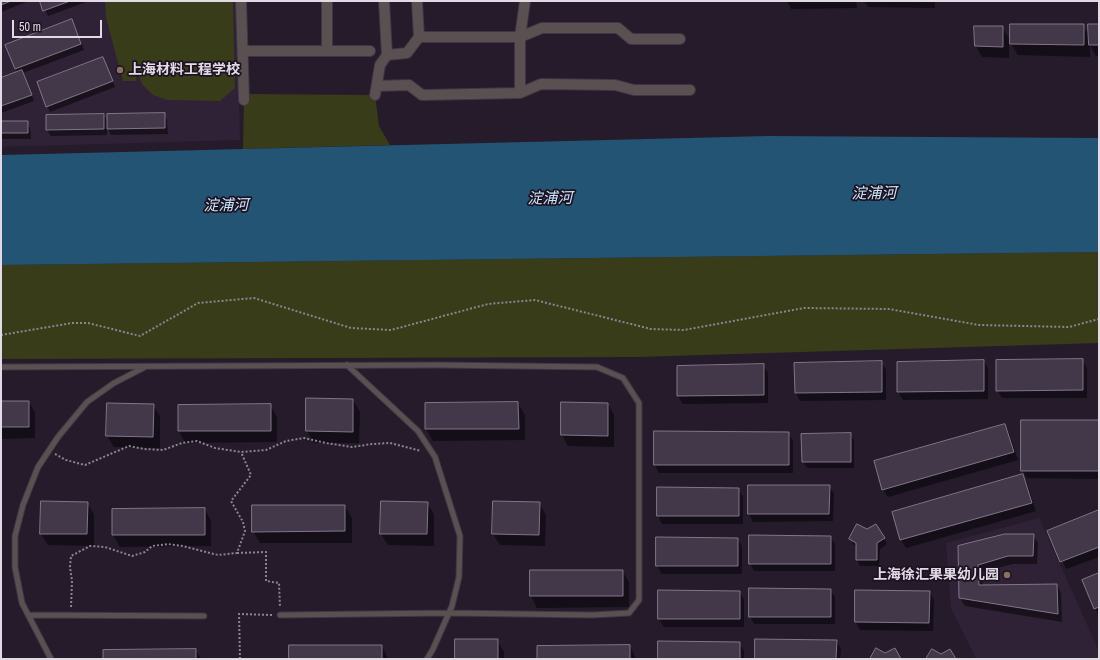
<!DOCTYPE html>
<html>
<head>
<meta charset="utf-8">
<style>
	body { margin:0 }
	#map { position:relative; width:1100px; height:660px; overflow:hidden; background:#251b2b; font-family:"Archivo Narrow",sans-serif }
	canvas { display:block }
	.frame { position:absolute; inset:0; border:2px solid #e2dbe6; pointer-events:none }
	.scale { position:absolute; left:12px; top:20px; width:90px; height:18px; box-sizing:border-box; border:2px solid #e2dbe6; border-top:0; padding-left:5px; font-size:12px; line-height:14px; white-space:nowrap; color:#e2dbe6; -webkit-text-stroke:3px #1c1221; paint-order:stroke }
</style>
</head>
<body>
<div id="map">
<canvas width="1100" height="660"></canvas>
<div class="frame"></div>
<div class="scale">50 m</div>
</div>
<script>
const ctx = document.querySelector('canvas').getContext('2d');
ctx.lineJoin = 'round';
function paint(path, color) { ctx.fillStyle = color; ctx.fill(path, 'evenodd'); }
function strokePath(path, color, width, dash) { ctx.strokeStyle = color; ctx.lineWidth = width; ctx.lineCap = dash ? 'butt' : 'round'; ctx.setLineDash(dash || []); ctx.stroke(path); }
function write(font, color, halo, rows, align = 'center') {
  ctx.font = font + ' "Archivo Narrow","Noto Sans SC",sans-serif'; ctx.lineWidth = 3.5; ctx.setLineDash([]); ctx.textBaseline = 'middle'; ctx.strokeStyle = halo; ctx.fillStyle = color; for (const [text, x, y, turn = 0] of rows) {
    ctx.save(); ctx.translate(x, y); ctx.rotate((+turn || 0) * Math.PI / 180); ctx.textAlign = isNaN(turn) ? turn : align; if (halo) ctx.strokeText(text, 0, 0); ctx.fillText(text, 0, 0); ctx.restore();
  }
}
paint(new Path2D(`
	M1,1H237L240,140L1,147Z
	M1039,518L1099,651V659H976L951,608L946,543Z`), '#2f2136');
paint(new Path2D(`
	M105,1H233L235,88L220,101L167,100L153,95L142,84L137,72L136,81H123L106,18Z
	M244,94L375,95L379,126L390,145L243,149Z
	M1099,252V343L637,357L1,359V265Z`), '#383c19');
paint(new Path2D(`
	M768,136L1099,138V252L1,265V155Z`), '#235473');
paint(new Path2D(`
	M1,1H29L1,12Z
	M41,1H89L48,16Z
	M787,1H856L857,8L791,9Z
	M864,1H935V8L868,7Z
	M71,20L84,50L23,73L34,101L1,113V79L18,73L15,69Z
	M1083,25L1089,36L1099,25V56H1096L1090,45V57L1018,55L1011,44Z
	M1002,27L1009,39V58L982,57L976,46Z
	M103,58L115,87L50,112L47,106Z
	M164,114L167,120L168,134L111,135L107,127V135L51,136L47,130L104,115L108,123Z
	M1,122H27L30,128L31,139H1Z
	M1082,360L1087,368V398H1002L997,390Z
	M984,361L988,369V399L903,400L898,392Z
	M881,362L886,370V400L800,401L796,393Z
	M763,365L768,373V403L683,404L678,396Z
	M353,400L360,412L359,443H314L307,431Z
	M1,402H29L35,413V438L1,439Z
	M518,403L525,415V440L433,441L426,429Z
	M608,404L614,415V447L568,446L562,435Z
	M153,405L160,416V448L114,447L107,436Z
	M270,405L277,417V442L185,443L179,431Z
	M1099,421V479L1027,478L1022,470Z
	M1005,425L1009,433L1018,460L888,497L883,489Z
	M655,432L788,433L793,441V473H659L655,465Z
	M850,434L854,440V468H807L803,462Z
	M1022,475L1027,483L1036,511L906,548L901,540L894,512Z
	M829,486L834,494L833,521L753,522L749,514Z
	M738,489L743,497V524H662L658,516Z
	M87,503L94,514V546L48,545L41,534Z
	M427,503L434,514V546L388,545L381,534Z
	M539,503L546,515L545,546L500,545L493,534Z
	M345,506L352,518V543H260L253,531Z
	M205,509L211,521V546L120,547L113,535V510Z
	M1099,511V557L1066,569L1049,531Z
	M876,525L887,544L880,549L879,566H860L857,560V547L854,545L850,539Z
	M1033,535L1038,543L1037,564H1013L982,572L983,586L1057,585L1061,593L1062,622L965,606L960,598L959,547Z
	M830,537L835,544V571H754L750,563Z
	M738,539L742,547V574H662L657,566Z
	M531,571H622L629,582V607L537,608L531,596Z
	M1099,574V616L1083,581Z
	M830,590L835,597V624H754L750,616Z
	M659,591L740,592L744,600V627H664L659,619Z
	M930,592L934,600L933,631L860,630L856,622Z
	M497,640L504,652V659H456Z
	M836,641L841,649L840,659H756Z
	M739,643L744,651V659H659Z
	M382,646L388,659H290Z
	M630,646L636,659H538Z
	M196,650L201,659H104Z`), '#0007');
const building = new Path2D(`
	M1,1H11L1,5Z
	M40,1H70L43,11Z
	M72,19L81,44L15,69L5,45Z
	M1010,24H1084V45L1010,44Z
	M1088,24H1099V45H1089Z
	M974,26H1003V47L975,46Z
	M103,57L113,81L46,107L37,82Z
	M22,70L32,95L1,106V78Z
	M165,113V128L107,129V114Z
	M104,114V129L46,130V115Z
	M1,121H28V133H1Z
	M1083,359V390L996,391V360Z
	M984,360V391L897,392V362Z
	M882,361V392L795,393L794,363Z
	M764,364V395L677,396V366Z
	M306,398L353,399V432L306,431Z
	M1,401H29V427H1Z
	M518,402L519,429H425V403Z
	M561,402L608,403V436L561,435Z
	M107,403L154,404L153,437L106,436Z
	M271,404V431H178V405Z
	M1021,420H1099V471H1021Z
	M1005,424L1014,452L882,490L874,461Z
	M654,431L789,432V465H654Z
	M851,433V462H802L801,434Z
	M1023,474L1032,503L900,540L892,512Z
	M748,485H830L829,514H748Z
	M657,487L739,488V516H657Z
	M41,501L88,502L87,534H40Z
	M381,501L428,502L427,534H380Z
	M493,501L540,502L539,535L492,534Z
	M252,505H345V531L252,532Z
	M205,508V535H112V509Z
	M1099,510V547L1060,562L1047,531Z
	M857,524L867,529L876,524L885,538L877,543V560H856V543L849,539Z
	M1005,534H1034L1033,556H1008L978,565L979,585L1057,584L1058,614L959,598L958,546Z
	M749,535L831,536V564H749Z
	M656,537L738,538V566H656Z
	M530,570H623V596H530Z
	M1099,573V607L1094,609L1082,580Z
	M749,588L831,589V617H749Z
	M658,590L740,591V619H658Z
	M855,590L930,591L929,623L855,622Z
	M455,639H498V659H455Z
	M755,639L837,640L836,659H755Z
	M658,641L740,642V659H658Z
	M289,645H382V659H289Z
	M630,645V659H537V646Z
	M876,648L885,653L895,648L901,659H870Z
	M196,649V659H103V650Z
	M932,649L941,654L950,649L956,659H926Z`);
paint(building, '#433849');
strokePath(building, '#827589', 1);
const lane = new Path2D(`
	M347,365L418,431L435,457L460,536L459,577L452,606L433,649L427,659
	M1,367L438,365L597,367L623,378L639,403V600L629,613L592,615L449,613L280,615
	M28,615L204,616
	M51,659L22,603L15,567V536L23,505L38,467L58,437L87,402L114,383L145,367`);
const street = new Path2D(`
	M241,1L244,100
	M327,1V51
	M417,1L419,37
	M243,51H370
	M387,55L407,53L419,37H520L542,28H618L631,39H680
	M377,86L409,85L422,95L520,93L541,84L615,85L634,90H690
	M520,93V37L525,1
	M375,95L380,65L387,55L384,1`);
strokePath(lane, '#3f3645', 7);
strokePath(street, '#3f3645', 12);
strokePath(new Path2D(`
	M1,335L72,323H88L140,336L198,303L254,298L351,328L391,330L488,304L535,300L651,329L684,330L804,308L889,309L979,325L1069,327L1099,319
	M55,454L66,460L85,465L129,446L144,449L163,450L182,443L197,441L215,448L241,452L266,450L286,441L304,438L326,443L352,447L372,444L390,443L421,451
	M237,553L266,552V581L279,583L280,607
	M71,607L72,581L70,567L71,556L90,546L105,547L132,556L145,552L152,546L168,544L183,546L218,555L237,553L245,531L243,522L231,501L251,475L241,452
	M240,659L239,614L272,615`), '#8d8492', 2, [2, 2]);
strokePath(lane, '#5b5051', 5);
strokePath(street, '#5b5051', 10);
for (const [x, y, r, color] of [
	[120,70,4,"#8d6e63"],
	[1007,575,4,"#8d6e63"]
]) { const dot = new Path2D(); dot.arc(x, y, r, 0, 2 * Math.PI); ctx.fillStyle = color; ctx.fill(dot); strokePath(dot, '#1c1221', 1.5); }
write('bold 14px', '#e2dbe6', '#1c1221', [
	["上海材料工程学校",128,70],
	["上海徐汇果果幼儿园",999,575,"right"]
], 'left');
write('italic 15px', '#cae6fb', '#1c1221', [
	["淀浦河",874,194,-1],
	["淀浦河",550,199,-1],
	["淀浦河",226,206,-1]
]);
</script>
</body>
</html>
